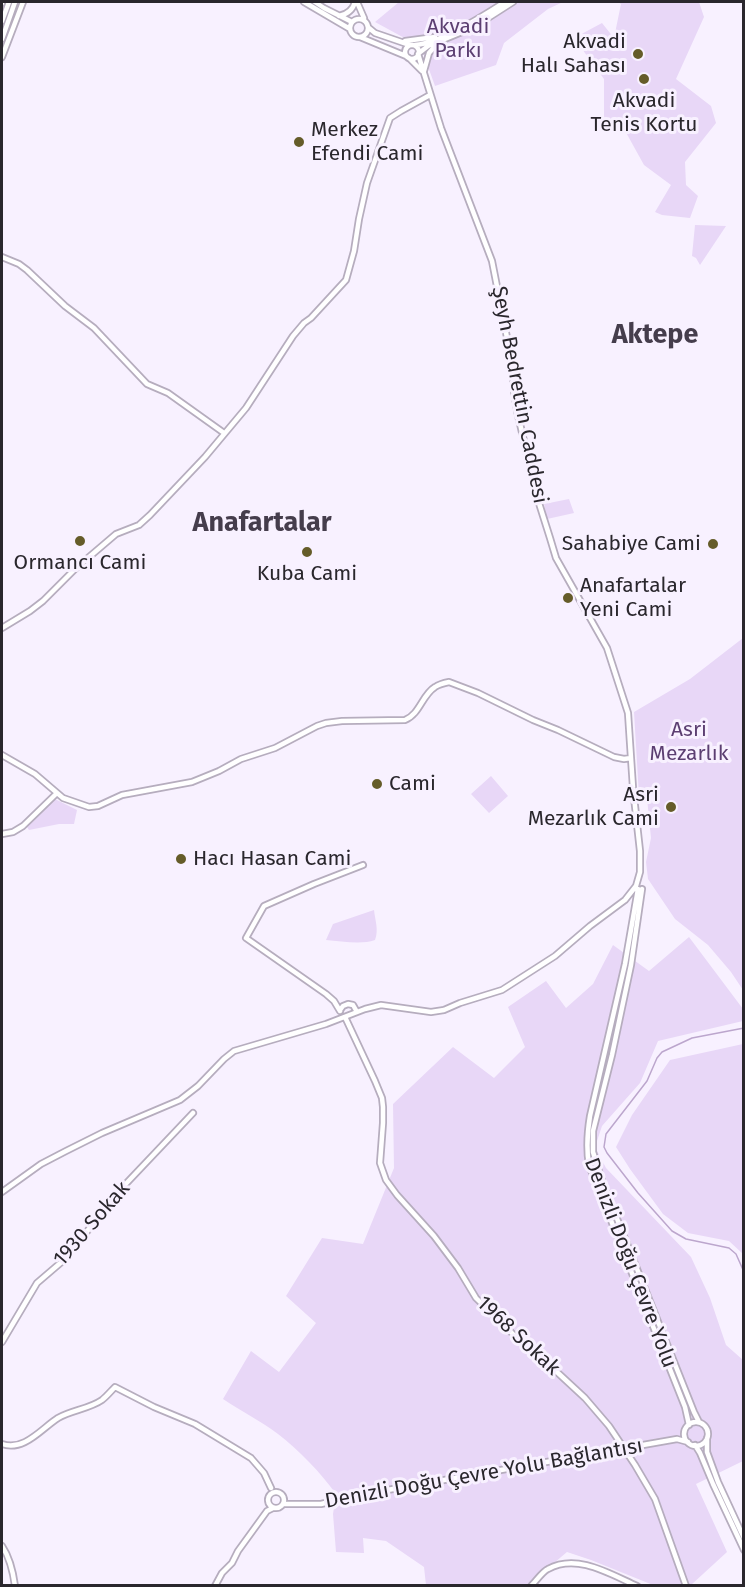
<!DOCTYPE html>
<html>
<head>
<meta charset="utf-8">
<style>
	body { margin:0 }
	#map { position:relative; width:745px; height:1587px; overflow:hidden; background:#f8f1ff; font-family:"Fira Sans",sans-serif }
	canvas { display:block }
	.frame { position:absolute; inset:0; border:3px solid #2a272d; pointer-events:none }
</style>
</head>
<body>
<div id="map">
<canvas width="745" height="1587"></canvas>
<div class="frame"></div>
</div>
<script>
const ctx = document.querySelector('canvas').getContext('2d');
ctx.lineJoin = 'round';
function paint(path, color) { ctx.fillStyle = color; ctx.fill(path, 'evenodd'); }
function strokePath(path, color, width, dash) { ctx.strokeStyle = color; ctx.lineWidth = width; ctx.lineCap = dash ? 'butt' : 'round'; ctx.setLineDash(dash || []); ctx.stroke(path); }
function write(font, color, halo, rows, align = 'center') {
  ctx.font = font + ' "Fira Sans",sans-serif'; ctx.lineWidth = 6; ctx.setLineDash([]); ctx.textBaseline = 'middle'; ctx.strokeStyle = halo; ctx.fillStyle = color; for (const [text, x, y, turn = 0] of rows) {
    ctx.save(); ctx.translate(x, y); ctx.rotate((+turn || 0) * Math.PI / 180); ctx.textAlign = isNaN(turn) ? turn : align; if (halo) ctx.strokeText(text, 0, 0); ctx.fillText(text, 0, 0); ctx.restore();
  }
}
paint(new Path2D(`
	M399,2H563L548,9L504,43L496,65L435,86L421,47L375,22Z
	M618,2H699L704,17L676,79L711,106L716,123L685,162L686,185L698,196L690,218L662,215L655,212L671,185L644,165L618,118L604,129V79L574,38L602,23L614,38L621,4Z
	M695,225L726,226L700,265L696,258L692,256Z
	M569,499L574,513L547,519L544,504Z
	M743,638V990L731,972L708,945L675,919L648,879L646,862L651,838L647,798L639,796L634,712L690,679Z
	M491,776L508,796L489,813L471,794Z
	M55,799L77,810L74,824H59L29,830L27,827L51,801Z
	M374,910C375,920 379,930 375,940C361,945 341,941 326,940L333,924Z
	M689,937L743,1009V1021L658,1041L640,1083L602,1126L595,1147L606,1168L691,1257L710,1298L726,1345L743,1360V1461L696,1484L727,1552L691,1585H653L591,1560L567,1552L528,1585H426L424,1567L386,1541L363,1538L364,1553L336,1552L333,1514L336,1494C320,1472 300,1451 278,1434C261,1421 241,1411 223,1399L251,1351L279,1372L316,1323L286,1296L322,1238L363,1244L394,1168L393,1104L453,1047L494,1078L525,1047L508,1007L546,981L566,1008L593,984L613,945L649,971Z
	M743,1044H744L743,1254L729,1241L688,1233L663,1214L630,1169L616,1147L632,1115L670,1060Z`), '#e8d7f7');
strokePath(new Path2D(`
	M744,1028L692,1038L662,1052L657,1058L647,1081L606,1134L604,1147L607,1153L638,1193L672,1231L686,1239L729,1248L736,1254L744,1272`), '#bca6cd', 1.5);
const secondary = new Path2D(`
	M304,2L350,29
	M315,2L324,8L352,22
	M357,2L364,18
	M2,3V2
	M339,16C348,14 353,10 355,2
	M350 28a9 9 0 1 1 18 0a9 9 0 1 1-18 0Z
	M369,28L375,33L410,45
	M360,37L406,56
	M405,41L435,37
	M405 52a7 7 0 1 1 14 0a7 7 0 1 1-14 0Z
	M415,45C441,43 483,16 505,2
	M419,53L428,46L474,27L513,2
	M2,57L23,2
	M409,58L422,71
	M424,71L429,53L437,44
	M2,257L19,264L27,270L65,306L94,328L147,384L168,393L224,433
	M2,628L30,611L43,601L75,569L116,534L139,525L150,515L205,457L246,408L293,336L304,323L311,318L346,280L354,251L359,219L367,183L390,118L401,111L430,95
	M2,755L35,774L63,798L89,807L98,806L122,795L192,782L219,771L241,759L275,748L317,726L326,723L342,721L405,720C420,714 422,695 435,687C438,685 444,683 449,682L478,693L533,720L558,730L614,757L624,759L631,758
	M2,834L13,832L23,826L57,793
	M634,889H638L625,964L590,1116C587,1134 586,1148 589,1165L685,1407L689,1425
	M642,889L631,965L612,1055L593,1131V1152L602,1181L694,1412L699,1422
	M340,1010L343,1006L348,1004L353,1005L357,1012
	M340,1011L334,1001L326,994L246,938L264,906L314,884L363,865
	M345,1017L375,1081L382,1098L383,1107V1123L380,1163L386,1180L397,1195L434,1236L458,1268L476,1298L517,1338L544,1360L585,1398L609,1426L635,1465L655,1499L686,1586
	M2,1192L41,1164L66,1151L102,1133L180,1100L198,1086L224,1059L234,1051L326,1024L365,1009L381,1005L431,1012L444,1010L460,1003L502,990L555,956L590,926L625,900L636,886L640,872V851L633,788L628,713L607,648L556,558L550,538L538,500L536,481L529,463L518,415L514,391L511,358L492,261L441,128L418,54
	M2,1342L37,1283L65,1259L120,1190L193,1113
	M684 1434a12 12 0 1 1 24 0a12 12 0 1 1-24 0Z
	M707,1438V1452L718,1482L744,1538
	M2,1444C24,1452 42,1428 58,1418C72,1410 89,1409 102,1400C107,1396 111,1391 115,1387L154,1407L195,1424L251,1458L264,1473L271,1488
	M695,1445L700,1453L713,1484L744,1550
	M268 1500a8 8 0 1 1 16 0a8 8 0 1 1-16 0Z
	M283,1504H321L359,1495L677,1439L688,1442
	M2,1546C10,1558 13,1571 15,1586
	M215,1586L222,1573L232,1563L238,1551L267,1511L273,1508
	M531,1586C536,1581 543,1571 548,1569C577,1553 610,1574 637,1586`);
const primary = new Path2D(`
	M2,21L9,2
	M2,39L15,2`);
strokePath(secondary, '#b6adbe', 8);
strokePath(primary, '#b6adbe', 8);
strokePath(secondary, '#fff', 4.5);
strokePath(primary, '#fff', 4.5);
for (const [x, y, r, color] of [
	[638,54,6,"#655c29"],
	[644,79,6,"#655c29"],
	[299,142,6,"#655c29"],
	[80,541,6,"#655c29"],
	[713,544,6,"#655c29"],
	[307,552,6,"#655c29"],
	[568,598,6,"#655c29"],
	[377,784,6,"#655c29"],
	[671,807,6,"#655c29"],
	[181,859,6,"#655c29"]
]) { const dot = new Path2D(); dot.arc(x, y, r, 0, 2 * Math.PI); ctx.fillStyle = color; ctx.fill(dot); strokePath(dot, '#f8f1ff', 2); }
write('21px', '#5c3f72', '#f8f1ff', [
	["Akvadi",458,27],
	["Parkı",458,51],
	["Asri",689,730],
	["Mezarlık",689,754]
]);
write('21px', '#2a272d', '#f8f1ff', [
	["Akvadi",626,42,"right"],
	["Halı Sahası",626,66,"right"],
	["Akvadi",644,101,"center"],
	["Tenis Kortu",644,125,"center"],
	["Merkez",311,130],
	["Efendi Cami",311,154],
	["Sahabiye Cami",701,544,"right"],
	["Ormancı Cami",80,563,"center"],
	["Kuba Cami",307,574,"center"],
	["Anafartalar",580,586],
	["Yeni Cami",580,610],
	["Cami",389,784],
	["Asri",659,795,"right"],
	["Mezarlık Cami",659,819,"right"],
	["Hacı Hasan Cami",193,859]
], 'left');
write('21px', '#2a272d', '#f8f1ff', [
	["Şeyh Bedrettin Caddesi",519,395,79],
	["1930 Sokak",92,1224,-49],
	["Denizli Doğu Çevre Yolu",630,1263,69],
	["1968 Sokak",518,1336,43],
	["Denizli Doğu Çevre Yolu Bağlantısı",484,1474,-10]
]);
write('bold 27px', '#453d4c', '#f8f1ff', [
	["Aktepe",655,335],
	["Anafartalar",262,523]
]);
</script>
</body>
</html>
